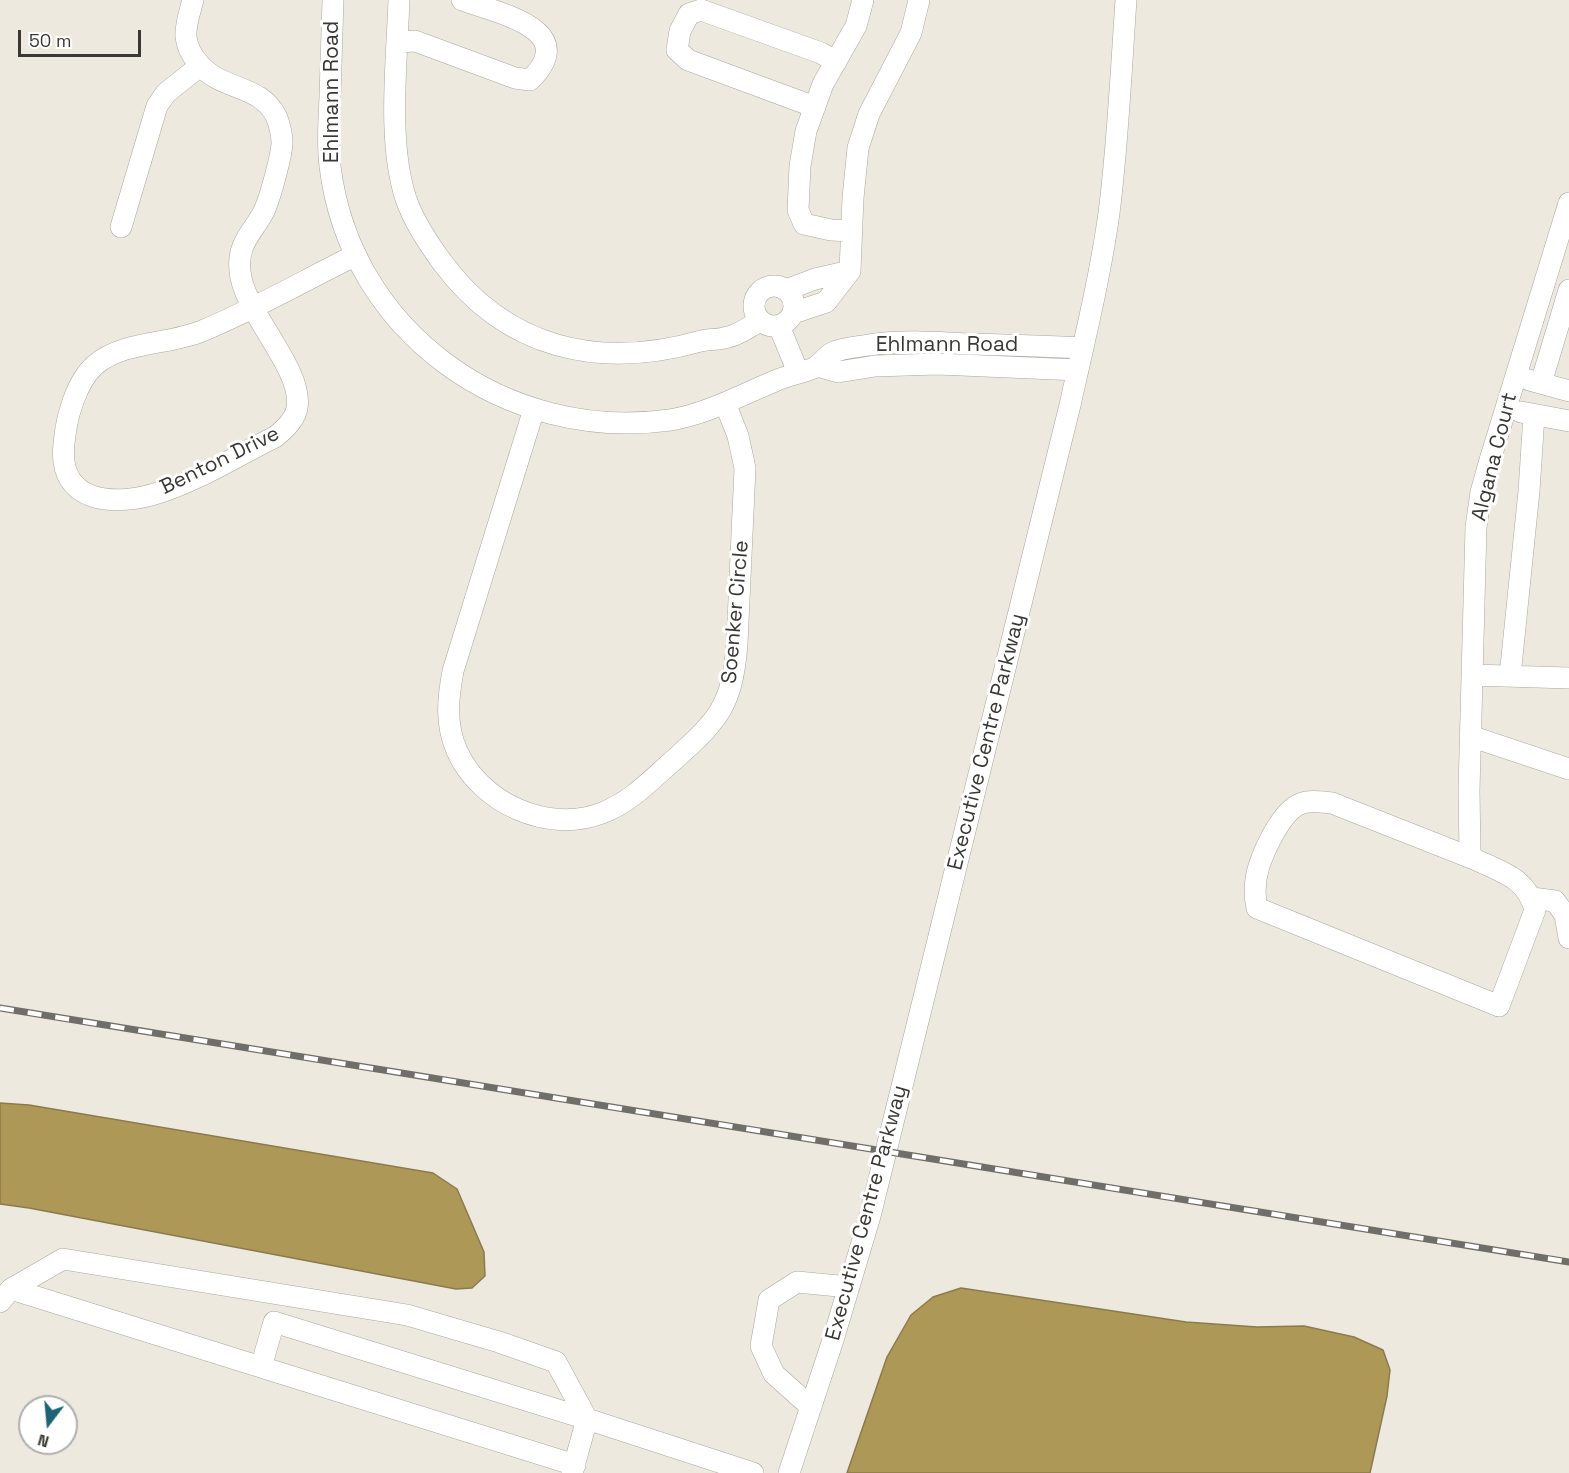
<!DOCTYPE html>
<html>
<head>
<meta charset="utf-8">
<style>
	body { margin:0 }
	#map { position:relative; width:1569px; height:1473px; overflow:hidden; background:#ede9df; font-family:"Space Grotesk",sans-serif }
	canvas { display:block }
	.north { position:absolute; left:18px; top:1395px; width:60px; height:60px; box-sizing:border-box; background:#fff; border:2px solid #b0afae; border-radius:50%; rotate:196deg; font-size:16px; font-weight:700; line-height:24px; text-align:center; color:#393834 }
	.north::after { content:''; display:block; margin:auto; width:21px; height:27px; background:#1e6474; clip-path:polygon(50% 0,100% 100%,50% 72%,0 100%) }
	.scale { position:absolute; left:18px; top:30px; width:123px; height:27px; box-sizing:border-box; border:3px solid #393834; border-top:0; padding-left:8px; font-size:18px; line-height:21px; white-space:nowrap; color:#393834; -webkit-text-stroke:4px #fff; paint-order:stroke }
</style>
</head>
<body>
<div id="map">
<canvas width="1569" height="1473"></canvas>
<div class="north">N</div>
<div class="scale">50 m</div>
</div>
<script>
const ctx = document.querySelector('canvas').getContext('2d');
ctx.lineJoin = 'round';
function paint(path, color) { ctx.fillStyle = color; ctx.fill(path, 'evenodd'); }
function strokePath(path, color, width, dash) { ctx.strokeStyle = color; ctx.lineWidth = width; ctx.lineCap = dash ? 'butt' : 'round'; ctx.setLineDash(dash || []); ctx.stroke(path); }
function write(font, color, halo, rows, align = 'center') {
  ctx.font = font + ' "Space Grotesk",sans-serif'; ctx.lineWidth = 6; ctx.setLineDash([]); ctx.textBaseline = 'middle'; ctx.strokeStyle = halo; ctx.fillStyle = color; for (const [text, x, y, turn = 0] of rows) {
    ctx.save(); ctx.translate(x, y); ctx.rotate((+turn || 0) * Math.PI / 180); ctx.textAlign = isNaN(turn) ? turn : align; if (halo) ctx.strokeText(text, 0, 0); ctx.fillText(text, 0, 0); ctx.restore();
  }
}
const water = new Path2D(`
	M0,1103L29,1105L433,1173L457,1189L484,1252L485,1276L472,1288L456,1289L29,1208L0,1204Z
	M961,1288L1186,1322L1257,1327L1304,1326L1354,1337L1383,1350L1390,1370L1387,1396L1370,1473H847L887,1357L911,1315L933,1297Z`);
paint(water, '#ae9857');
strokePath(water, '#8b7b4c', 1.5);
const minor = new Path2D(`
	M193,0C186,26 179,41 199,64C222,91 260,84 276,116C279,122 282,135 282,142C282,155 269,202 263,213C252,233 237,244 240,271C243,312 304,369 297,408C295,420 284,430 275,437C238,455 201,479 161,492C117,507 57,505 64,444C66,418 76,382 95,365C123,341 168,345 202,331C255,309 305,280 356,255
	M333,0C332,32 331,64 330,97C329,120 327,143 330,166C350,332 506,443 670,420C707,414 741,395 775,381C788,375 803,373 816,367C822,363 826,356 832,353C841,348 858,347 869,345C902,340 937,342 970,344C1008,345 1045,346 1083,348
	M399,0C397,60 387,142 406,199C414,222 428,243 442,262C506,349 599,370 701,341C710,339 719,340 728,337C739,335 750,326 760,321
	M398,42L415,41L515,78L530,80C582,29 497,13 462,0
	M815,107L688,60L677,50L680,31L689,14L701,10L821,53L836,62
	M121,227L157,106L166,93L200,66
	M851,231L831,230L804,224L798,210L800,166L806,131L823,84L856,26L863,0
	M754 306a20 20 0 1 1 40 0a20 20 0 1 1-40 0Z
	M786,290L815,279L850,271
	M793,313L826,302L850,271L853,198L858,148L869,114L911,33L919,0
	M779,326L798,372
	M817,366L838,372L875,366L938,364L1078,370
	M1529,380L1569,391
	M1541,383L1569,290
	M534,409L453,671C448,698 445,724 457,751C480,803 548,834 602,813C631,802 652,779 675,759C719,719 732,706 737,644L745,468L738,436L725,403
	M1521,412L1569,421
	M1472,675L1569,678
	M1510,676L1529,491L1534,415
	M1470,736L1569,769
	M1474,859L1332,803C1321,802 1310,800 1300,804C1282,811 1265,848 1259,866C1255,879 1254,895 1257,908L1499,1006L1535,910C1527,878 1502,872 1474,859L1470,853L1469,791L1476,527L1481,492L1490,460L1569,203
	M1532,898L1555,901L1565,915L1569,938
	M11,1289L63,1259L407,1315L499,1342L556,1362L587,1419L572,1473
	M0,1302L11,1289L575,1465
	M261,1367L274,1322L587,1419L753,1473
	M811,1407L774,1374L761,1346L769,1300L797,1282L849,1287
	M789,1473L833,1340L870,1216L1070,405C1084,342 1100,278 1109,213C1118,143 1121,71 1126,0`);
strokePath(minor, '#aba79e', 22);
strokePath(minor, '#fff', 21);
const rail = new Path2D(`
	M0,1008L1569,1262`);
strokePath(rail, '#706e69', 7);
strokePath(rail, '#fff', 4.5, [14]);
write('21px', '#393834', '#fff', [
	["Ehlmann Road",332,92,-90],
	["Ehlmann Road",947,345],
	["Algana Court",1495,457,-76],
	["Benton Drive",220,461,-26],
	["Soenker Circle",736,612,-85],
	["Executive Centre Parkway",987,742,-76],
	["Executive Centre Parkway",867,1213,-75]
]);
</script>
</body>
</html>
